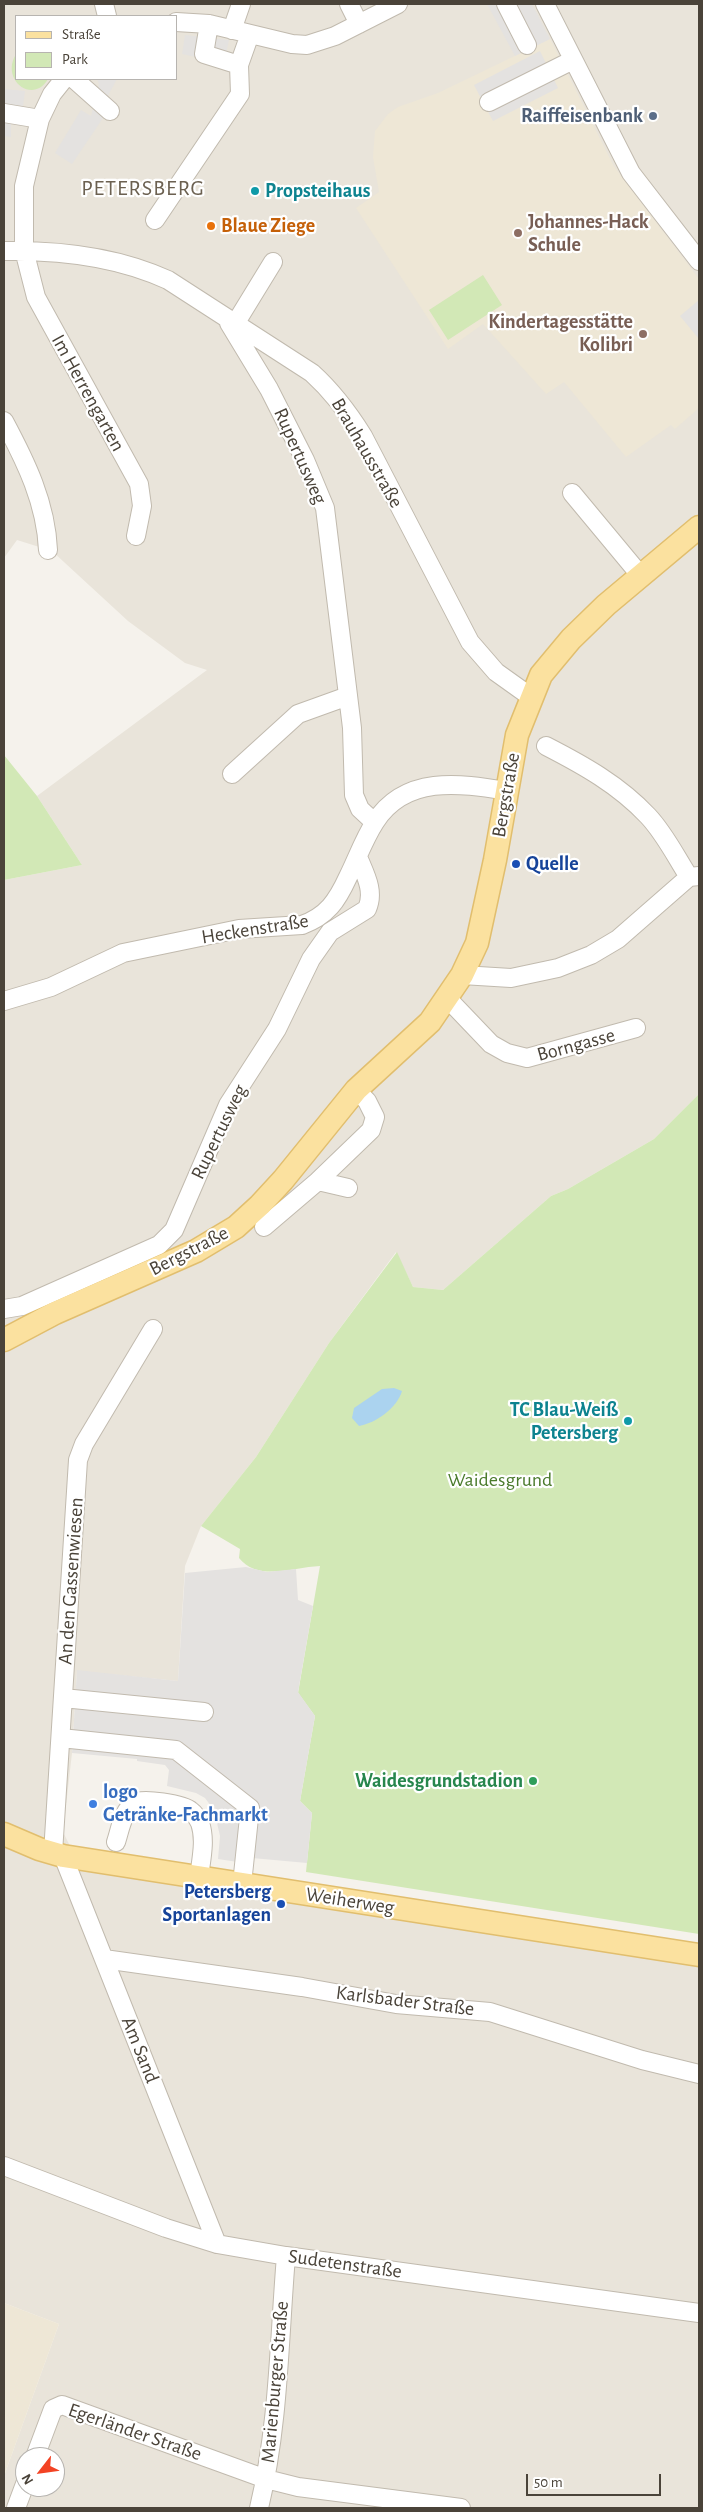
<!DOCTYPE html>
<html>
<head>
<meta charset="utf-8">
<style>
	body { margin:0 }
	#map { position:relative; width:703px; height:2512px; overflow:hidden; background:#f5f2ec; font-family:"Alegreya Sans",sans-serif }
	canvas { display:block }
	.frame { position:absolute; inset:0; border:5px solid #4a4339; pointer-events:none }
	.legend { position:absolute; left:15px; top:15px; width:162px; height:65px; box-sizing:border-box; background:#fff; border:1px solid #b7b4b0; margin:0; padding:6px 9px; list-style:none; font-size:15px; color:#4a4339 }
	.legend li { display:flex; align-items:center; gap:10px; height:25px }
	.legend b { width:25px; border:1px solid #b7b4b0 }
	.north { position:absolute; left:15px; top:2447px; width:50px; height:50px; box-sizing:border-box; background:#fff; border:1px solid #b7b4b0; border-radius:50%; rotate:240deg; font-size:14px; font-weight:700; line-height:20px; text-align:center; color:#4a4339 }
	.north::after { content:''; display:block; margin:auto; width:18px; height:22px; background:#f34324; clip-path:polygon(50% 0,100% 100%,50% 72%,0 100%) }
	.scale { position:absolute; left:526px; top:2474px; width:135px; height:22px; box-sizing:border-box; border:2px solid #4a4339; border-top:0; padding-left:6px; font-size:15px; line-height:18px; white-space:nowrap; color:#4a4339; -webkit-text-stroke:4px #fff; paint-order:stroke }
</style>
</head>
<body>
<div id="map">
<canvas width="703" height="2512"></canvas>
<div class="frame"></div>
<ul class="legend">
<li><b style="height:6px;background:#fbe19f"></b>Straße</li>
<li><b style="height:14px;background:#d2e8b6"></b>Park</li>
</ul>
<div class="north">N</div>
<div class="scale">50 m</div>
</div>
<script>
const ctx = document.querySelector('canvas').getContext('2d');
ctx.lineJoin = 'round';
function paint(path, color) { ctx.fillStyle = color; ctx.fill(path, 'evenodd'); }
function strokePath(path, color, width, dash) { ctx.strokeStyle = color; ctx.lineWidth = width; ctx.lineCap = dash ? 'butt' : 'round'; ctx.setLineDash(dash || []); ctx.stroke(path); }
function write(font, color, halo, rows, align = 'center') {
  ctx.font = font + ' "Alegreya Sans",sans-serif'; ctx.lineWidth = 4.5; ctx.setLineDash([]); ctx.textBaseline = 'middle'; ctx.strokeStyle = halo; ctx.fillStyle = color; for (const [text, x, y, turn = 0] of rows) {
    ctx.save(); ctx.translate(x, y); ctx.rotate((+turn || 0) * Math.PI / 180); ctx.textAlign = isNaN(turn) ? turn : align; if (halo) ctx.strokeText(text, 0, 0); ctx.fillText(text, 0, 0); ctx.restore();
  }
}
paint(new Path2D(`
	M4,4H699V1094L654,1139L568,1189L551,1196L443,1290L413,1287L396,1252L329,1343L256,1457L201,1526L185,1566L178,1681L77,1671L72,1753L63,1832L82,1870L699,1960V2508H4V2476L59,2324L4,2303V880L82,865L37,796L207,670L185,663L128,621L52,551L17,540L4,558ZM16,16H176V79H16ZM25,2457H55V2487H25Z`), '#e9e4da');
paint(new Path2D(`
	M550,39L613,165L699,279V408L675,429L671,425L626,457L564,382L546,394L483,324L448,349L356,208L379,192L373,157L375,131L388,114L398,107L438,93Z
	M4,2303L59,2324L4,2476Z`), '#eee7d6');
paint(new Path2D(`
	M16,54V79H48C33,105 0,80 16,54Z
	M483,275L502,305L448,340L429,310Z
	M4,755L37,796L82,865L4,880Z
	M699,1094V1934L306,1872L312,1813L300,1801L315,1716L298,1693L320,1566C294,1567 258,1582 239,1558L240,1549L201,1526L256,1457L329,1343L397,1252L413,1287L443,1290L551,1196L568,1189L654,1139Z`), '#d2e8b6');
paint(new Path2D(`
	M487,4H532L550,39L515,56Z
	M185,35L229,40L224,63L182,54Z
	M540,51L558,88L493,121L474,85Z
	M97,79H117L100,110L105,115L72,164L55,153L81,110L91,116L99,84Z
	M4,89L25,91L23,106L4,104Z
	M4,123H11V137L4,136Z
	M699,300V339L680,316Z
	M246,1567L267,1572L296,1569L298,1600L313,1606L298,1692L315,1716L300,1801L312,1813L307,1863L252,1858L251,1864L218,1859L220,1836L214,1810L205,1798L196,1793L167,1786L169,1770L165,1765L137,1761V1759L72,1753L77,1670L178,1681L185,1573Z`), '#e4e2e0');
paint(new Path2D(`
	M394,1388L402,1391C397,1408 376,1423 359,1426L352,1418L354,1408L382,1389Z`), '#abd3ef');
const minor = new Path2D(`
	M104,4L107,16
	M349,4L359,24
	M506,4L527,45
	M545,4L631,173L699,261
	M176,22L209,24L292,44L307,45L335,36L398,4
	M209,24L204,54L239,65
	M232,30L241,4
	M64,79L52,94L40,119L24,186V250L36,297L139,484L142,506L136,536
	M74,79L110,111
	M489,102L573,60
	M4,113L40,119
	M155,220L240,94L239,65L250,34
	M4,251C59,250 118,257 168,280L312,373C333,392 348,412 363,436L470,642L496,672L531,697
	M229,323L269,389L305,460L325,508L352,728L354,795L360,809L374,822
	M235,324L273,262
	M4,421C26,462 46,503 48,550
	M572,493L641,576
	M546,746C583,765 619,785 648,816C665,834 676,857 689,877
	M232,774L298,714L348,696
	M462,975L511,978L558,968L591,955L618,939L689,877L699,876
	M448,999L491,1044L507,1053L527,1058L636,1028
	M4,1001L51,987L123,953L239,929L302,925C327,916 337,901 348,877C357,859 364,839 375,822C405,775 459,783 507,791
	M348,1188L318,1181L371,1130L375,1117L367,1101L356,1090
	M264,1227L318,1181
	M4,1309L22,1306L159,1245L174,1230L228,1105L277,1029L311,959L330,932L367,909C375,891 365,874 358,857
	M63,1698L204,1712
	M61,1738L176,1750L250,1808L242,1884
	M116,1842C120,1830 123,1810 134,1803C143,1798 183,1804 191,1811C195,1814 198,1819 200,1823C206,1840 201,1860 199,1877
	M53,1853L78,1460L84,1444L153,1329
	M63,1856L217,2244
	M104,1959L302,1987L396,2004L490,2012L642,2060L699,2074
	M4,2166L166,2228L217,2244L286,2256L699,2313
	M35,2457L53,2409L62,2405L266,2479L298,2487L461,2508
	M16,2508L25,2484
	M259,2508C279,2425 279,2340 286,2256`);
const major = new Path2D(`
	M4,1340L55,1313L196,1251L236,1227L260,1205L283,1180L356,1090L430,1022L462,975L477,943L495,860L517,735L541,675L571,639L606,605L699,527
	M4,1834L39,1849L63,1856L699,1955`);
strokePath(minor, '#c1baae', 20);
strokePath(major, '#e1be6e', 25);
strokePath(minor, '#fff', 18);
strokePath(major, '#fbe19f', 22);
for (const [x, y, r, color] of [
	[653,116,5,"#5c6f8a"],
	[255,191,5,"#0f9aa8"],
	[211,226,5,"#e8710a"],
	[518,233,5,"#8d6e63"],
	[643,334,5,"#8d6e63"],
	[516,864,5,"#1a4fb4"],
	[628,1421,5,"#0f9aa8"],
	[533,1781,5,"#2e9e5b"],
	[93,1804,5,"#3f7fe0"],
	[281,1904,5,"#1a4fb4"]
]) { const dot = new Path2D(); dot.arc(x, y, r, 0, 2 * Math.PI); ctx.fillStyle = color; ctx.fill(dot); strokePath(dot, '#fff', 2); }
write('bold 20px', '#4e5e75', '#fff', [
	["Raiffeisenbank",643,116]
], 'right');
write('bold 20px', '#0d838f', '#fff', [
	["Propsteihaus",265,191],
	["TC Blau-Weiß",618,1410,"right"],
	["Petersberg",618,1433,"right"]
], 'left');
write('bold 20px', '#785e54', '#fff', [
	["Johannes-Hack",528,222],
	["Schule",528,245],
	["Kindertagesstätte",633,322,"right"],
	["Kolibri",633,345,"right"]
], 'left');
write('bold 20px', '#c56008', '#fff', [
	["Blaue Ziege",221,226]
], 'left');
write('20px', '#4a4339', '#fff', [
	["Im Herrengarten",88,393,61],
	["Brauhausstraße",367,453,60],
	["Rupertusweg",300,456,66],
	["Bergstraße",506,795,-80],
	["Heckenstraße",255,929,-9],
	["Borngasse",576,1045,-15],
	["Rupertusweg",219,1132,-64],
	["Bergstraße",189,1251,-27],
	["An den Gassenwiesen",71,1581,-86],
	["Weiherweg",350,1901,9],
	["Karlsbader Straße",405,2001,7],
	["Am Sand",140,2050,68],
	["Sudetenstraße",345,2264,8],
	["Marienburger Straße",275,2382,-85],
	["Egerländer Straße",135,2432,19]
]);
write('bold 20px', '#164399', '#fff', [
	["Quelle",526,864],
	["Petersberg",271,1892,"right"],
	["Sportanlagen",271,1915,"right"]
], 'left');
write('20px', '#4b7b2d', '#fff', [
	["Waidesgrund",500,1480]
]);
write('bold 20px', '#27864d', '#fff', [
	["Waidesgrundstadion",523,1781]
], 'right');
write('bold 20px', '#366cbe', '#fff', [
	["logo",103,1792],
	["Getränke-Fachmarkt",103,1815]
], 'left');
ctx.letterSpacing = '1px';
write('22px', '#6c6151', '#fff', [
	["PETERSBERG",143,188]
]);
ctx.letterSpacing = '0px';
</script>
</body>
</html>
